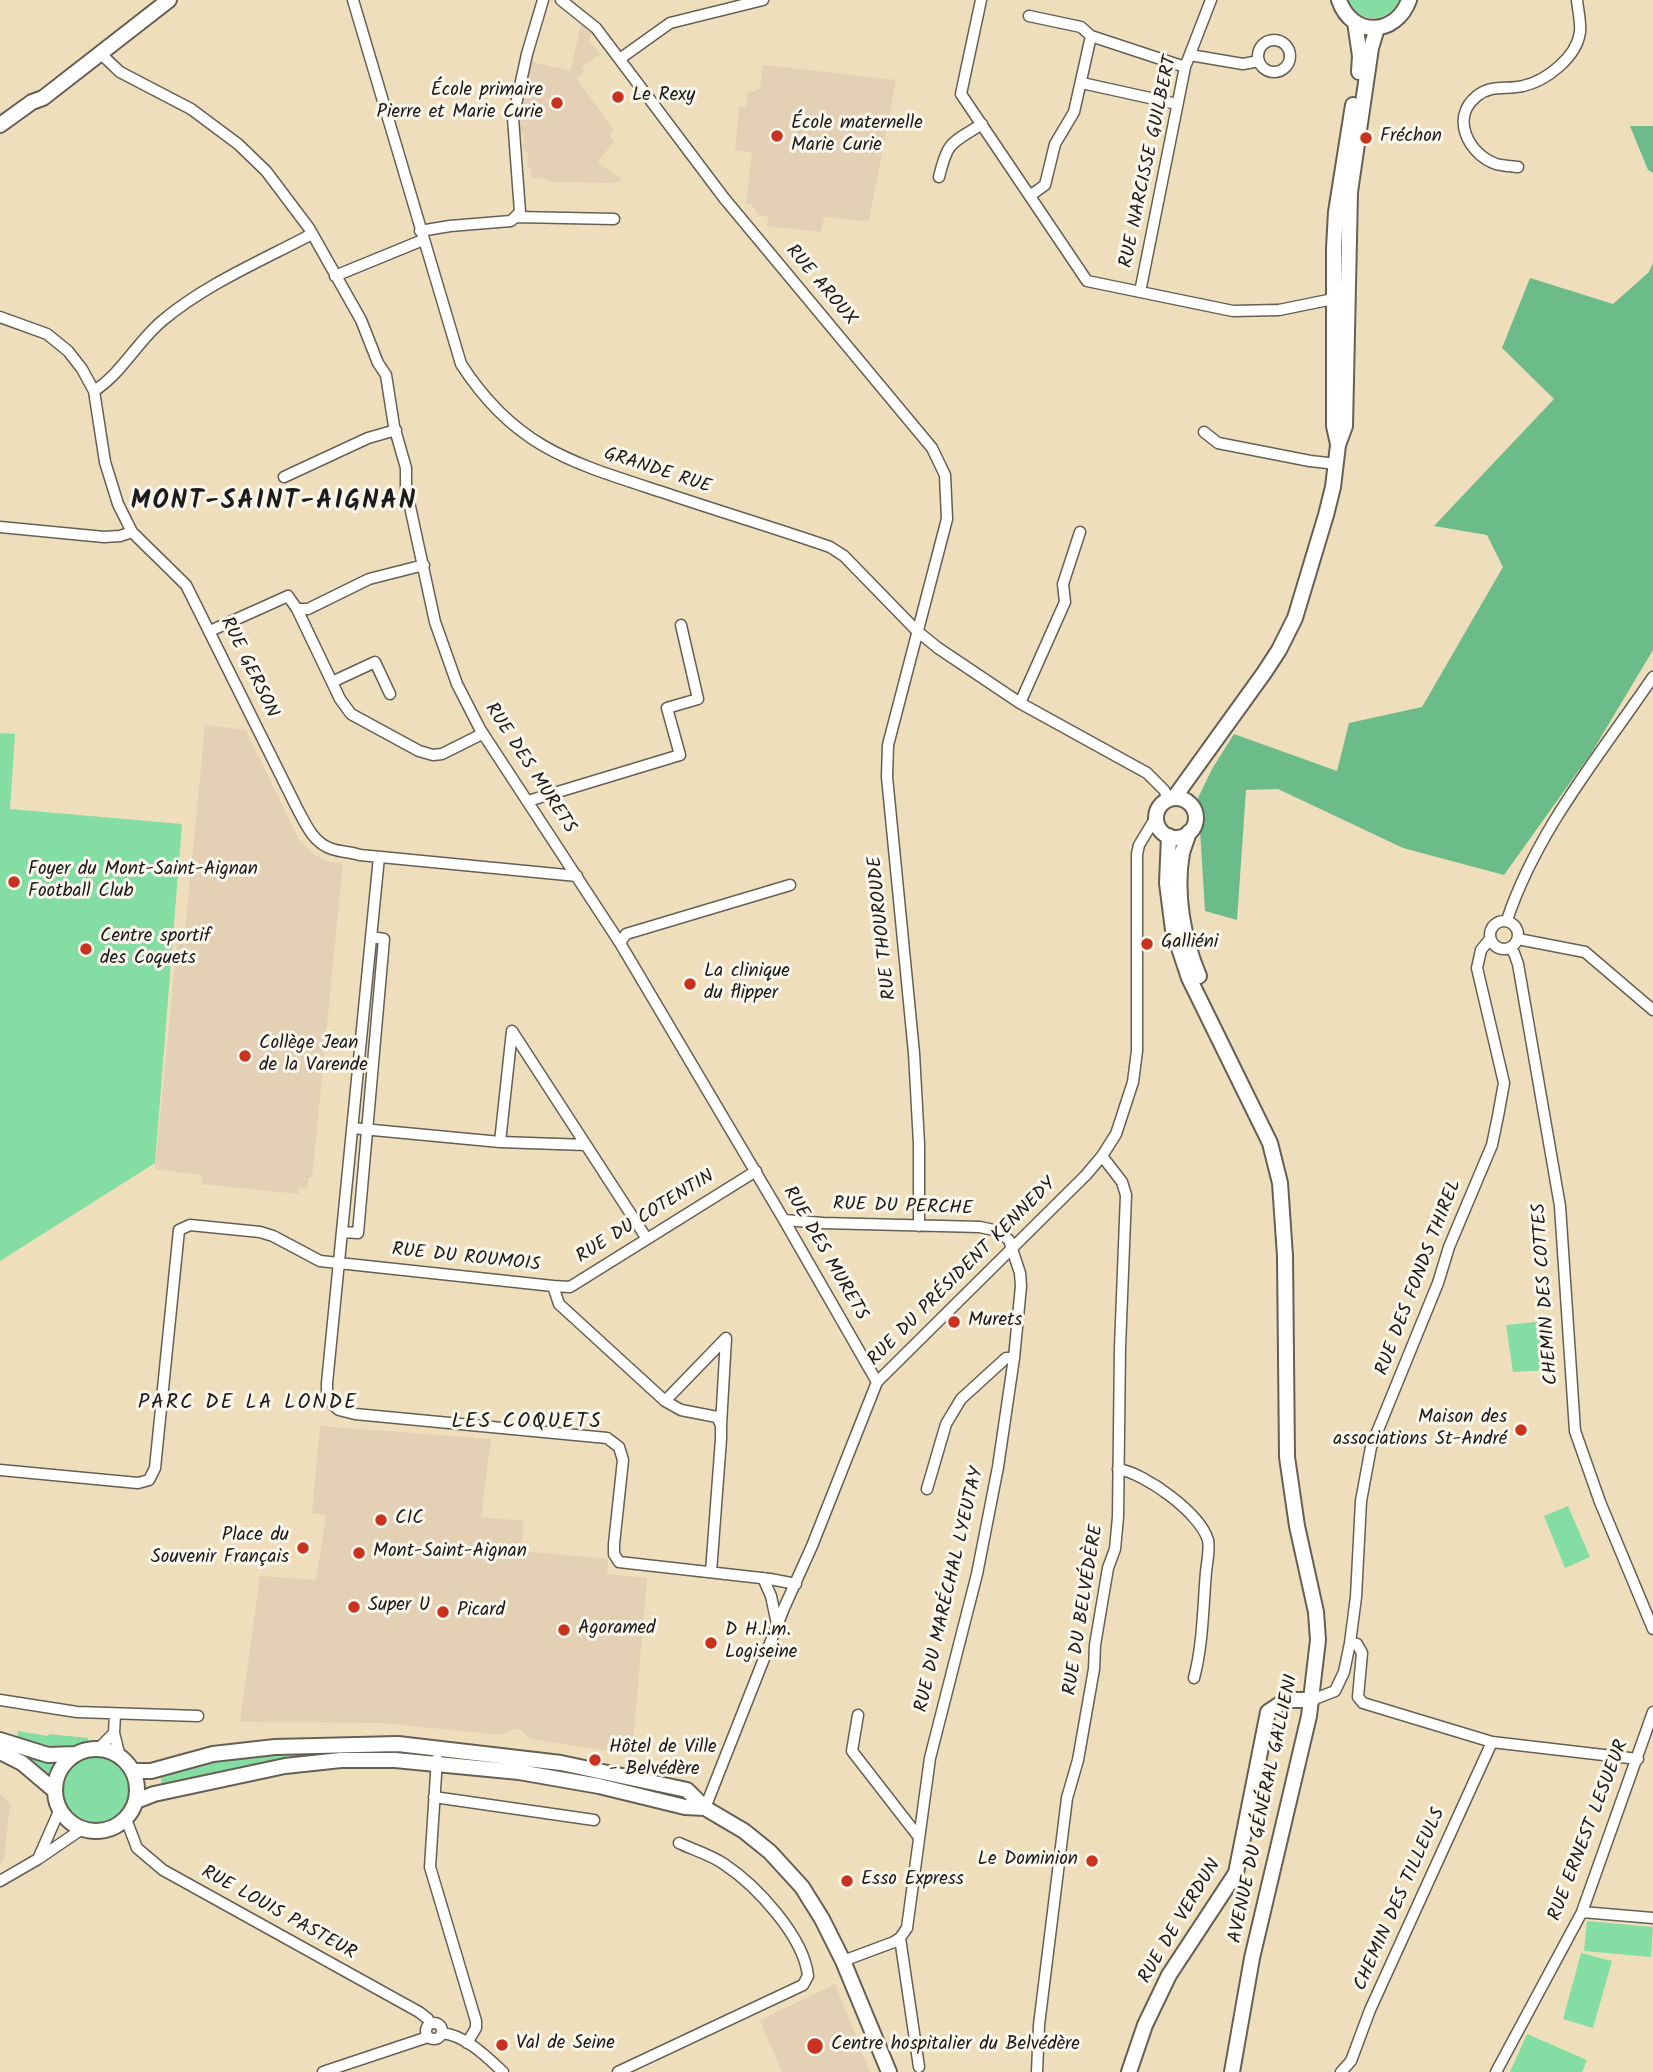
<!DOCTYPE html>
<html>
<head>
<meta charset="utf-8">
<style>
	body { margin:0 }
	canvas { display:block; background:#eedebc }
</style>
</head>
<body>
<canvas width="1653" height="2072"></canvas>
<script>
const ctx = document.querySelector('canvas').getContext('2d');
ctx.lineJoin = 'round';
function paint(path, color) { ctx.fillStyle = color; ctx.fill(path, 'evenodd'); }
function strokePath(path, color, width, dash) { ctx.strokeStyle = color; ctx.lineWidth = width; ctx.lineCap = dash ? 'butt' : 'round'; ctx.setLineDash(dash || []); ctx.stroke(path); }
function write(font, color, halo, rows, align = 'center') {
  ctx.font = font + ' Kalam,sans-serif'; ctx.lineWidth = 6; ctx.setLineDash([]); ctx.textBaseline = 'middle'; ctx.strokeStyle = halo; ctx.fillStyle = color; for (const [text, x, y, turn = 0] of rows) {
    ctx.save(); ctx.translate(x, y); ctx.rotate((+turn || 0) * Math.PI / 180); ctx.textAlign = isNaN(turn) ? turn : align; if (halo) ctx.strokeText(text, 0, 0); ctx.fillText(text, 0, 0); ctx.restore();
  }
}
paint(new Path2D(`
	M581,25L592,32L589,41L600,54L582,67L585,71L576,78L613,129L610,136L614,141L598,162L622,180L613,183L550,182L547,179L531,178V169L527,168L528,152L523,151L524,133H519L518,115L529,61L570,71Z
	M763,65L896,80L869,221L824,217L821,232L767,226L768,217L760,216L751,204H746L752,153L735,150L739,107H746L748,91L756,92V89H760Z
	M205,725L246,730L299,840L315,855L326,861L343,864L312,1177H309L307,1189L299,1188L298,1194L202,1184V1175L155,1169L177,942H184Z
	M320,1426L491,1439L481,1517L523,1521L522,1551L608,1559L607,1574L647,1578L632,1755L531,1739L518,1728L500,1735L383,1723L240,1722L260,1576L316,1580L326,1515L312,1513Z
	M0,1794L10,1804L4,1859L0,1865Z
	M835,1984L870,2072H782L760,2020Z`), '#e4d0b4');
paint(new Path2D(`
	M1348,0H1399C1388,24 1358,24 1348,0Z
	M0,733L15,734L10,809L182,824L155,1163L0,1261Z
	M1546,1321L1549,1370L1513,1372L1506,1325Z
	M1568,1506L1590,1557L1565,1568L1544,1516Z
	M18,1731L48,1736L49,1734L88,1738V1742L63,1752L16,1742Z
	M13,1748L55,1762L49,1775L34,1762L11,1752Z
	M330,1750H421L419,1754L357,1752L267,1761L162,1785L160,1774L213,1761Z
	M63 1790a33 33 0 1 1 66 0a33 33 0 1 1-66 0Z
	M1587,1921L1653,1927L1651,1957L1584,1951Z
	M1581,1953L1612,1961L1593,2028L1563,2019Z
	M1527,2034L1587,2060L1582,2072H1510Z`), '#84dda2');
paint(new Path2D(`
	M1630,126H1653V173L1648,170Z
	M1653,263V650L1592,752L1504,875L1403,848L1278,789L1246,790L1237,920L1205,911L1198,798L1212,769L1234,734L1337,771L1349,723L1422,707L1503,567L1487,535L1434,526L1554,399L1502,348L1530,278L1613,304L1649,272Z`), '#6bbc88');
const street = new Path2D(`
	M353,0L461,364C515,448 573,463 662,492C718,511 775,528 830,547L844,556L917,631L938,648L1020,703L1147,773L1164,790L1169,799
	M561,0L596,28L724,198L932,448L945,475L947,519L888,745L887,777L914,1053L919,1144V1226
	M981,0L961,94L1087,281L1233,311L1279,310L1338,298
	M1029,16L1081,27L1091,36L1074,112L1055,144L1045,185L1031,195
	M1091,36L1185,67
	M1258 56a16 16 0 1 1 32 0a16 16 0 1 1-32 0Z
	M100,53L120,72L191,109L238,144L266,171L309,228L361,320L378,363L386,375L394,426L406,468V488L435,622L457,684L480,729L620,943L784,1220L877,1382
	M1190,55L1243,64L1259,61
	M621,58L670,23L763,0
	M1082,83L1177,104
	M1518,167C1511,166 1503,166 1496,164C1468,154 1450,117 1477,96C1491,84 1507,90 1523,86C1546,81 1577,57 1580,32C1581,22 1578,10 1577,0
	M939,177C948,140 951,144 982,124
	M517,217L614,219
	M420,231L450,226L511,221L520,212L513,118L527,54L543,0
	M335,276L423,240
	M1140,292L1185,67L1211,0
	M0,317L47,334L68,351L82,369L94,391L105,462L118,504L132,532L186,585L296,806C305,823 313,843 332,849C341,852 351,852 360,855L577,876
	M94,391C122,373 137,342 162,321C206,284 261,261 312,234
	M1204,432L1218,443L1310,461L1337,464
	M284,477L368,438L396,430
	M0,527L104,537L120,536L132,532
	M297,609L340,699L351,714L419,751L433,755L442,754L482,734
	M210,631L288,596L297,609H308L369,579L424,565
	M332,682L375,662L390,694
	M1020,703L1065,602L1063,584L1080,532
	M528,801L680,755L667,708L698,699L681,625
	M379,857L327,1383V1392L333,1405L339,1410L355,1414L607,1438L619,1447L623,1460L614,1544V1554L619,1562L770,1579L796,1584
	M1507,920C1537,830 1600,755 1653,677
	M1490 935a14 14 0 1 1 28 0a14 14 0 1 1-28 0Z
	M1518,939L1585,952L1653,1010
	M620,943L626,934L790,885
	M1510,948L1514,953L1518,964L1560,1206L1575,1431L1600,1502L1653,1629
	M352,1128L500,1142L586,1145L647,1239
	M500,1142L512,1031L586,1145
	M784,1220L823,1223L980,1227L998,1231L1009,1240L1020,1273L1021,1286L1014,1358L998,1467L977,1574L930,1758L907,1928L900,1938L894,1942L843,1961
	M343,1232L358,1233L384,939L371,937
	M553,1286L570,1287L756,1171
	M665,1401L726,1338L721,1425
	M1118,1469C1145,1473 1200,1513 1208,1540C1210,1549 1207,1562 1206,1572C1203,1607 1203,1644 1194,1678
	M0,1470L138,1483L149,1480L155,1468L179,1230L190,1225L260,1232L273,1236L320,1261L553,1286L559,1304L665,1401L681,1410L717,1417L721,1425V1439L711,1572
	M927,1489L946,1424L961,1399L1006,1358H1014
	M763,1578L771,1596L777,1624
	M1350,1643L1357,1644L1362,1653L1358,1697L1363,1703L1492,1742L1638,1759
	M0,1700L77,1712L198,1716
	M1312,1700L1335,1691L1344,1672L1350,1643L1356,1597L1361,1501L1371,1447L1438,1283L1449,1247L1492,1145L1498,1116L1504,1083L1477,968L1481,950L1490,939
	M115,1715L114,1733L120,1757
	M858,1715L852,1751L918,1836
	M98,1749L114,1733
	M437,1759L430,1867L476,2021V2028L467,2043
	M434,1797L594,1820
	M705,1808L784,1608L812,1546L877,1382L1086,1175L1102,1156L1116,1134L1133,1082L1137,1051V854L1139,845L1156,817
	M126,1819L137,1848L163,1870L419,2012L428,2019L430,2024
	M38,1859L60,1809
	M0,1881L38,1859L82,1829
	M1582,1912L1653,1918
	M900,1938L919,2067
	M426 2031a8 8 0 1 1 16 0a8 8 0 1 1-16 0Z
	M442,2033C465,2035 487,2057 503,2072
	M323,2072L428,2037
	M618,2072L803,1985L808,1976C804,1937 757,1886 724,1864C711,1855 694,1850 679,1843
	M1037,2072L1039,2025L1067,1798L1078,1760L1094,1669L1095,1645L1108,1568L1115,1549L1118,1517L1120,1347L1126,1195L1122,1182L1102,1156
	M1341,2072L1351,2061L1370,2010L1492,1742
	M1496,2072L1582,1912L1653,1712`);
const secondary = new Path2D(`
	M1339,0C1352,38 1396,36 1409,0
	M1355,22L1360,56L1359,72
	M0,125L32,102L43,98L169,0
	M1338,444L1334,426V248L1336,212L1353,105
	M1174,798L1264,673L1279,650L1295,618L1326,515L1333,487L1338,445L1345,426L1350,192L1371,48L1377,28
	M1156 818a20 20 0 1 1 40 0a20 20 0 1 1-40 0Z
	M1189,832C1187,839 1184,846 1182,853C1175,893 1183,939 1199,976
	M1169,836L1167,883L1173,930L1189,978L1270,1143L1280,1183L1285,1256L1287,1457L1297,1526L1316,1612L1318,1640L1309,1716L1252,1958L1232,2072
	M0,1740L48,1755L76,1754
	M55 1790a41 41 0 1 1 82 0a41 41 0 1 1-82 0Z
	M0,1752L22,1763L55,1791
	M133,1771H151L213,1754L275,1747L398,1744L561,1763L687,1790L705,1808L744,1831L770,1852L802,1887L822,1919L843,1961L889,2072
	M136,1801L154,1794L285,1766L341,1760H395L519,1772L599,1786L685,1807L705,1808
	M1129,2072L1145,2025L1169,1975L1236,1873L1268,1712L1286,1700H1312`);
strokePath(street, '#666054', 13);
strokePath(secondary, '#666054', 18);
strokePath(street, '#fff', 10);
strokePath(secondary, '#fff', 14);
for (const [x, y, r, color] of [
	[618,97,7,"#c8321e"],
	[557,103,7,"#c8321e"],
	[777,136,7,"#c8321e"],
	[1366,138,7,"#c8321e"],
	[14,882,7,"#c8321e"],
	[1147,944,7,"#c8321e"],
	[86,949,7,"#c8321e"],
	[690,984,7,"#c8321e"],
	[245,1056,7,"#c8321e"],
	[954,1322,7,"#c8321e"],
	[1521,1430,7,"#c8321e"],
	[381,1520,7,"#c8321e"],
	[303,1548,7,"#c8321e"],
	[359,1553,7,"#c8321e"],
	[354,1607,7,"#c8321e"],
	[443,1612,7,"#c8321e"],
	[564,1630,7,"#c8321e"],
	[711,1643,7,"#c8321e"],
	[595,1760,7,"#c8321e"],
	[1092,1861,7,"#c8321e"],
	[847,1881,7,"#c8321e"],
	[502,2045,7,"#c8321e"],
	[815,2046,9,"#c8321e"]
]) { const dot = new Path2D(); dot.arc(x, y, r, 0, 2 * Math.PI); ctx.fillStyle = color; ctx.fill(dot); strokePath(dot, '#fbf7ec', 2.5); }
write('19px', '#1c1c1c', '#fbf7ec', [
	["École primaire",543,92,"right"],
	["Pierre et Marie Curie",543,114,"right"],
	["Le Rexy",632,97],
	["École maternelle",791,125],
	["Marie Curie",791,147],
	["Fréchon",1380,138],
	["Foyer du Mont-Saint-Aignan",28,871],
	["Football Club",28,893],
	["Centre sportif",100,938],
	["des Coquets",100,960],
	["Galliéni",1161,944],
	["La clinique",704,973],
	["du flipper",704,995],
	["Collège Jean",259,1045],
	["de la Varende",259,1067],
	["Murets",968,1322],
	["Maison des",1507,1419,"right"],
	["associations St-André",1507,1441,"right"],
	["CIC",395,1520],
	["Place du",289,1537,"right"],
	["Souvenir Français",289,1559,"right"],
	["Mont-Saint-Aignan",373,1553],
	["Super U",368,1607],
	["Picard",457,1612],
	["Agoramed",578,1630],
	["D H.l.m.",725,1632],
	["Logiseine",725,1654],
	["Hôtel de Ville",609,1749],
	["- Belvédère",609,1771],
	["Le Dominion",1078,1861,"right"],
	["Esso Express",861,1881],
	["Val de Seine",516,2045],
	["Centre hospitalier du Belvédère",831,2046]
], 'left');
write('19px', '#1c1c1c', '#fbf7ec', [
	["RUE NARCISSE GUILBERT",1150,162,-78],
	["RUE AROUX",820,286,50],
	["GRANDE RUE",657,472,18],
	["RUE GERSON",248,668,64],
	["RUE DES MURETS",529,769,57],
	["RUE THOUROUDE",884,928,-96],
	["RUE DU PERCHE",903,1208,2],
	["RUE DU COTENTIN",646,1218,-32],
	["RUE DES MURETS",824,1254,60],
	["RUE DU ROUMOIS",466,1259,6],
	["RUE DU PRÉSIDENT KENNEDY",963,1273,-45],
	["RUE DES FONDS THIREL",1420,1278,-69],
	["CHEMIN DES COTTES",1547,1294,-94],
	["RUE DU MARÉCHAL LYEUTAY",951,1590,-77],
	["RUE DU BELVÉDÈRE",1085,1610,-81],
	["AVENUE DU GÉNÉRAL GALLIENI",1265,1809,-78],
	["RUE ERNEST LESUEUR",1590,1831,-69],
	["CHEMIN DES TILLEULS",1401,1900,-66],
	["RUE LOUIS PASTEUR",278,1914,29],
	["RUE DE VERDUN",1181,1922,-59]
]);
ctx.letterSpacing = '2px';
write('21px', '#1c1c1c', '#fbf7ec', [
	["PARC DE LA LONDE",248,1404],
	["LES COQUETS",527,1423]
]);
ctx.letterSpacing = '0px';
ctx.letterSpacing = '2px';
write('bold 26px', '#1c1c1c', '#fbf7ec', [
	["MONT-SAINT-AIGNAN",274,504]
]);
ctx.letterSpacing = '0px';
</script>
</body>
</html>
